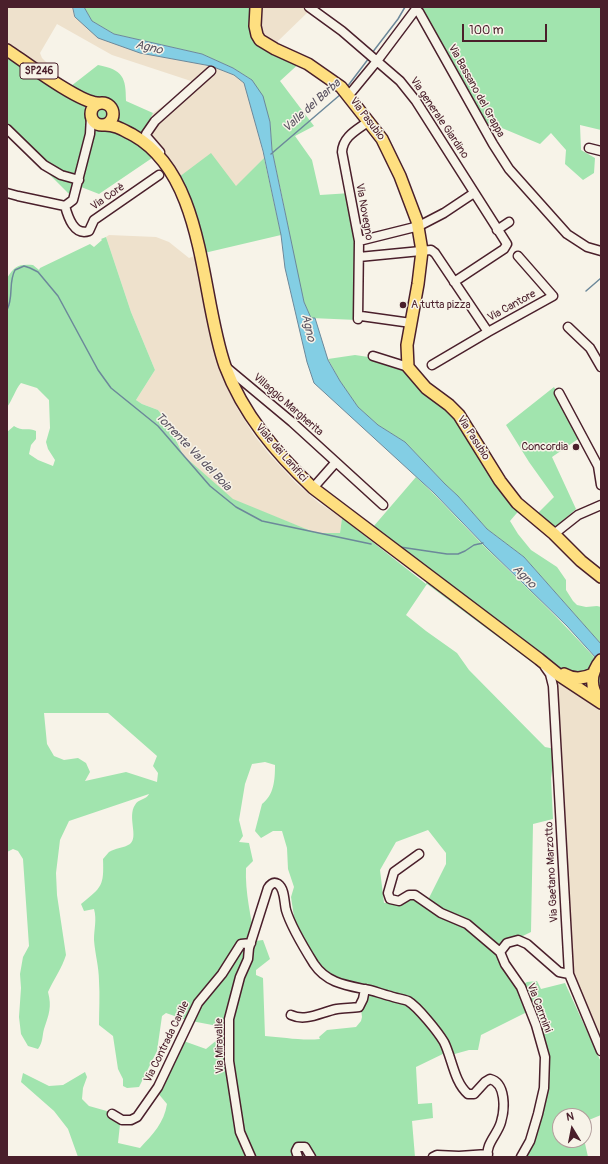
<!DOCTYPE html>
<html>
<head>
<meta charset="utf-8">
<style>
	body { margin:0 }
	#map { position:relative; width:608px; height:1164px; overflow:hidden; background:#f7f3e8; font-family:Pangolin,sans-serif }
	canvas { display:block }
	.frame { position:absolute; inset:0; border:8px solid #4a1f2b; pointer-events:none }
	.north { position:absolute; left:552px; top:1108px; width:40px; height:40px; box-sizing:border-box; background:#f7f3e8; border:1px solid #b29e9c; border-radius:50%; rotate:350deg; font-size:11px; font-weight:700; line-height:16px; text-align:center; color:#4a1f2b }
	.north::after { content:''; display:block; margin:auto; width:14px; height:18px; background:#4a1f2b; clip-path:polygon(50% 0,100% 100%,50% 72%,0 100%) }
	.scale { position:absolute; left:462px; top:24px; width:85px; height:18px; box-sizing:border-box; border:2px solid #4a1f2b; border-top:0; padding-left:5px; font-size:12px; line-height:14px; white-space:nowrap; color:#4a1f2b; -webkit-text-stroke:3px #f7f3e8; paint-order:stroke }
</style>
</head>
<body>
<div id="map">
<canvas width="608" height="1164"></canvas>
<div class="frame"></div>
<div class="north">N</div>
<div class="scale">100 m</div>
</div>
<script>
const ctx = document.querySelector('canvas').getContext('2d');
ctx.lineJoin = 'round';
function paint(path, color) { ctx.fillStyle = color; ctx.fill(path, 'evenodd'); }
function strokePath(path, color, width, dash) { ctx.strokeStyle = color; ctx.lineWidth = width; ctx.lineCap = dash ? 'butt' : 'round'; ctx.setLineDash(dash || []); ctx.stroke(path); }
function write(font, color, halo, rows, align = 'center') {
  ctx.font = font + ' Pangolin,sans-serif'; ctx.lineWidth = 3; ctx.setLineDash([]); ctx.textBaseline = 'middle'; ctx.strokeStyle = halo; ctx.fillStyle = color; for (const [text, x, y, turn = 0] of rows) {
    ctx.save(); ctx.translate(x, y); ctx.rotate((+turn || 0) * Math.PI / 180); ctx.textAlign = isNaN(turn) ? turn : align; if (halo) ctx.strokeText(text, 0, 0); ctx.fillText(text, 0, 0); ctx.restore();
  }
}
paint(new Path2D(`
	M7,7H73L75,17L140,53L211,66L234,75L244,83L250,102L264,158L236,187L175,180L141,137L153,113L197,83L112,55L57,24L40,53L42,58L50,66V71L7,47Z
	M258,7H301L309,11L276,43L269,40L260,30Z
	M109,235L156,237L169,242L189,258L200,254L215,348L226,385L237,408L254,435L269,454L296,483L319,503L342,518L340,533H316L233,500L183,455L176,439L158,410L142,404L136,400L155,370L131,312L106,237Z
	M549,675L601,703V1042L571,974Z`), '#eee1cc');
paint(new Path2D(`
	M84,7H256L258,35L303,60L280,81L314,126L295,136L312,160L320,195L351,193L357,223V320L311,318L304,302L297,274L282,196L272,150L270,121L252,80L233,68L202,54L114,34L92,21Z
	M415,7H601V130L580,125L581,150L595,158L594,173L583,180L565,164L566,150L551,133L540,144L490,123L483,126Z
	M7,47L50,71L66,90L98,65C123,70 126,77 126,101L153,113L141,137L158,154L99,194L76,185L73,198L7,132Z
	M211,153L236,186L264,158L281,235L200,254L175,180Z
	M106,237L131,312L155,370L136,400L142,404L158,410L168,423L183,455L233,499L316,533H340L342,518L426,584L430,571L373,527L416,477C441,500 463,525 487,549C524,585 561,620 595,658L601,654V703L549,675L427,584L406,615L426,631L457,653L469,670L545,747L555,749L551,778L553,819L533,824L531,932L498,948L521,986L527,982L537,981L541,989L565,983L601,1062V1115L584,1122V1116H560V1140H584V1139L588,1157H523L540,1125L543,1100L549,1069L546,1041L539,1020L529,1011L481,1035L478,1050H469L451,1055L449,1051L416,1067L418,1104L432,1103L433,1118L412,1121L415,1157H78L68,1129L54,1111L21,1082L23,1073L49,1086L63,1085L85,1072L87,1077L83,1088L82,1099L89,1106L121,1115L118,1143L140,1148C153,1134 164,1123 167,1104L157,1092L178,1039L206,1049L223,1035V1027L186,1020L166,1013L162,1016L157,1051L139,1087L127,1088L123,1086V1079L118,1069L113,1036L99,1025C99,1010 100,996 99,981C99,967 95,954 94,940C94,929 97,920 94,909L84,911L81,904C102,887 104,886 103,859C105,857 107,854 109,852C115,848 124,848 130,844C139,837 127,817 135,805C138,799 146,800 149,794L69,821L60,840L56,873L57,895L66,955C62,968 54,979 48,992C52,1007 49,1014 44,1029C42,1037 43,1042 38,1049L28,1046L21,1034L19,1017L21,988L20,974L23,957L29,946L23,859L18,851L13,849L7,852V432L14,426C23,432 27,427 36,431V439L31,445L29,454L38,460L53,466L55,460L48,449L46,442L50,428L49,400L37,388L21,383C16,388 12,401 7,407V278C15,266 18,264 33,265L39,270L40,268L90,244L94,247L102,240L101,239ZM44,713H108L157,756L153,766L158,773L157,782L126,772L85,781L90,772L86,763L78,758L64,760L54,756L47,744ZM265,762L275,765C275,780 274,795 262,804L255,831L261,838L273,831H282L287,848L288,869L294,887L291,897L294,917L292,922C300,941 308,972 326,980L335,976L364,987L361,1009L362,1017L361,1021L356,1027L327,1030L319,1037L320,1039C302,1041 282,1037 265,1036L263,978L256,975V970L270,959L263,940L255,941C251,916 245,893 246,868L253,861L249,843L239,842L243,836L239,820L245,784L252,764ZM428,830L446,853V864L429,898L384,903L380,870L396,842Z
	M355,355L409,363L459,414L522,507L510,521L518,534L531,550L557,567L566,580V590L573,601L577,605L586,607L597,606L601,607V644L524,557L487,529L458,496L445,484L405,442L378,425L358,407L340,381L328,359Z
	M554,387L581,437L552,457L576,509L551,531L534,517L554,497L529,462L506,425Z`), '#a1e4ae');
const water = new Path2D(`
	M73,7H84L92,21L114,34L202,54L233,68L252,80L263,96L270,122L272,150L304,302L311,318H315L328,360L340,381L358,407L378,425L405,442L445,484L458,496L487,529L524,557L601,644V654L596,658L567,626L486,547L434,493L314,383L307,362L285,268L281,235L263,151L244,83L234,75L211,66L140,53L98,38L75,17Z`);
paint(water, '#83cee4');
strokePath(water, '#6c889a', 1);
strokePath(new Path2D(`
	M372,53L398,19L405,7
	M347,87L369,58
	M271,154L341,94
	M586,291L601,278
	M7,310C14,296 8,283 15,270L24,266L30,268L38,272L58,296L98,370L111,388L158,426L210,486L236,507L262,521L371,544
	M400,547L447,554H458L465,551L474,545L483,543`), '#6c889a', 1.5);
const minor = new Path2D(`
	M309,7L342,31L400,81L416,101L507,244L504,249L454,282
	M349,95L377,61L416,9L419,12L493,144L509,169L567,234L587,247L601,251
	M7,129L44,165L61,175L79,180
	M589,148L601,151
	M159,153L160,152L147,137L146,134L155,121L211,71
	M7,193L18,196L65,206L73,200L90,134L91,116
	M65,206C68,217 74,236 89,231L94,220L159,175
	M497,230L509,222
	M359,241L419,226L444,213L474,193
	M359,257L431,250L435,253L488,332L553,296L518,256
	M361,316L411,323
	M358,319L359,241L342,152C343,136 357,130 369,121
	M568,327L590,348L601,367
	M373,356L408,367
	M432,365L488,332
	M226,367L292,422L383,505
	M559,393L598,466L601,485
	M313,488L336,462
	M554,534L578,515L601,505
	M545,667L550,674L553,686L569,974L601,1051
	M419,854L394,872L388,893L390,899L399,901L409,895H415L441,913L467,924L500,952
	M291,1015C306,1022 321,1012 337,1009C344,1008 352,1008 359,1007L363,999L365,989
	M112,1114L122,1120H131L137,1117L158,1087L198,1003L222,974L241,944L251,943
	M251,1157L240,1132L229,1061V1019L240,977L248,959L249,948L268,888C270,885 273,881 278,884C285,889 284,902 286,910C291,927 304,948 314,964C326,982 344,985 364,989C373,990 381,994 390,996C395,998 403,999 408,1001C418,1007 438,1032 444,1042C452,1058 454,1082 468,1094H474L485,1082L490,1079C506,1083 505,1109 501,1122C498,1134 485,1144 488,1157
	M298,1157L296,1151L298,1147H305L311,1157
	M433,1157L437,1155L459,1156L488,1154
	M521,1157L530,1141L538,1114L544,1088L545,1057L536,1025L521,987L505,964L500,952L507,943L518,940L527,944L559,972L569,974`);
const major = new Path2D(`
	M256,7L255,26L257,35L260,40L275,49L308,64L341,87L382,139L400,176L417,221L422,251L418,284L407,345L408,367L426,388L449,405L459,415L500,481L517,503L554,534L581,561L601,577
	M7,50C25,62 78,102 97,103
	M91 114a11 11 0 1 1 22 0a11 11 0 1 1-22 0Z
	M105,125C116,125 123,130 133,135C206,176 200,295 225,366C243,414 276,453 313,488L539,659L560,676L601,703
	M564,674C574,680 583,679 593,674
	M600,701C590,688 590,673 601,660`);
strokePath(minor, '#4a1f2b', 11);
strokePath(major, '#4a1f2b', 14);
strokePath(minor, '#f7f3e8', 8);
strokePath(major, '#fedf80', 11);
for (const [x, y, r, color] of [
	[403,305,4,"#4a1f2b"],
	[576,447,4,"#4a1f2b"]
]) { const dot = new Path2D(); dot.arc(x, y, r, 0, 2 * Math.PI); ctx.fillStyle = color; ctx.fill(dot); strokePath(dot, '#f7f3e8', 1.5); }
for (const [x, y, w] of [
	[39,71,38]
]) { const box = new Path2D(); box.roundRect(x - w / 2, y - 8, w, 16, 3); ctx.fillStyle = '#f7f3e8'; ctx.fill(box); strokePath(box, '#4a1f2b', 1); }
write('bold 10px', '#4a1f2b', null, [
	["SP246",39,71]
]);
write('11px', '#4a1f2b', '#f7f3e8', [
	["Via Bassano del Grappa",476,91,61],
	["Via generale Giardino",439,118,56],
	["Via Pasubio",367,119,53],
	["Via Corè",108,197,-35],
	["Via Novegno",364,212,80],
	["Via Cantore",512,306,-29],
	["Villaggio Margherita",288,405,41],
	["Via Pasubio",473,438,57],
	["Viale dei Lanifici",281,453,49],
	["Via Gaetano Marzotto",552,872,-93],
	["Via Carmini",539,1008,69],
	["Via Contrada Canile",167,1042,-64],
	["Via Miravalle",220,1046,-91]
]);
write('11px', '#4a1f2b', '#f7f3e8', [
	["A tutta pizza",411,305],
	["Concordia",568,447,"right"]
], 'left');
write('italic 12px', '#5b5462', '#f7f3e8', [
	["Agno",149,48,13],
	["Valle del Barba",312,106,-42],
	["Agno",308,328,77],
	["Torrente Val del Boia",193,452,46],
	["Agno",524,577,45]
]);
</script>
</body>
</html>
